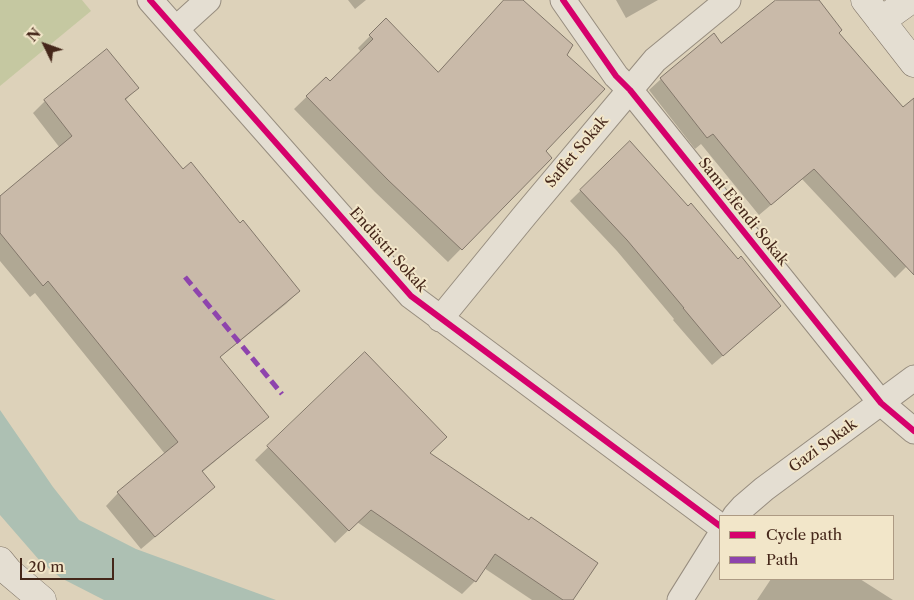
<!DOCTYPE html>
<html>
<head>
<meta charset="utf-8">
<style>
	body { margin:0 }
	#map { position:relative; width:914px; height:600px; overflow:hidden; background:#ddd2ba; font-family:"Libre Caslon Text",serif }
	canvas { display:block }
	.legend { position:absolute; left:719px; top:515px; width:175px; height:65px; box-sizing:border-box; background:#f2e6c9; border:1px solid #ad9a83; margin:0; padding:6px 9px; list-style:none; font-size:15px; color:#45271a }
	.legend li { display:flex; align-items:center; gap:10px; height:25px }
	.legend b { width:25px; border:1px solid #ad9a83 }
	.north { position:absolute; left:20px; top:20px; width:50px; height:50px; -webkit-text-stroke:4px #f2e6c9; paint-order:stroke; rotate:312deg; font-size:14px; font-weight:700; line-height:20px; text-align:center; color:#45271a }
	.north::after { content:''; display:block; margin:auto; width:18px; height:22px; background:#45271a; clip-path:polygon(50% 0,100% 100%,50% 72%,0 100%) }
	.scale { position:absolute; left:20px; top:558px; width:94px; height:22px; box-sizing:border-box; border:2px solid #45271a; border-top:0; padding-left:6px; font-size:15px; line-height:18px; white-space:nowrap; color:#45271a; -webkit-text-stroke:4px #f2e6c9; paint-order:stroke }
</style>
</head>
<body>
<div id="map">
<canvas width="914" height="600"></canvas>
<ul class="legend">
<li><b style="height:6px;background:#d6006c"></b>Cycle path</li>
<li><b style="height:6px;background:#8e44ad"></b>Path</li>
</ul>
<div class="north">N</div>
<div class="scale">20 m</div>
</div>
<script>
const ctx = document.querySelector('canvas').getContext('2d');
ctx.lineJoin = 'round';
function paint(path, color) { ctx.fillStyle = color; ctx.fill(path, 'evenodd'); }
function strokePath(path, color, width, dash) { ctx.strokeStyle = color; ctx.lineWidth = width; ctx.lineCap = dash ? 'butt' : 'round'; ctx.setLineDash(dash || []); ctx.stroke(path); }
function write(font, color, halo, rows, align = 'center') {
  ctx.font = font + ' "Libre Caslon Text",serif'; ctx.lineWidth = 4; ctx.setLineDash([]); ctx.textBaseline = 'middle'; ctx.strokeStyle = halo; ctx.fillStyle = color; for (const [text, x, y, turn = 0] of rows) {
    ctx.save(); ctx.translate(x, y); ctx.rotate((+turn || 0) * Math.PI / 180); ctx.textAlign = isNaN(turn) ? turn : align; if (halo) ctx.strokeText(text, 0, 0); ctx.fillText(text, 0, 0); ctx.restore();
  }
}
paint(new Path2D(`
	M0,0H82L91,11L0,86Z`), '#c5c8a1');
paint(new Path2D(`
	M0,410L53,487L79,520L136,549L276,600H104L61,578L40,561L0,515Z`), '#adc0b3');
paint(new Path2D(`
	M348,0H366L355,9Z
	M505,0H521L566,55L544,151L550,158L448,262L375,192L294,109L326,78L330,82L361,52L358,48L386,20L438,73Z
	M616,0H658L626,18Z
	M778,0H817L837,33L903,109L914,114V259L895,278L802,179L759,215L701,144L695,149L649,90L661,79L713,35L721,44Z
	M137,88L125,101L183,171L240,225L299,291L286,304L219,358L267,417L254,429L201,473L213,487L200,499L141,549L106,506L118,493L165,454L35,293L30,297L0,261V197L60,148L33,113L45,101Z
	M630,142L769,316L712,365L673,320L674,319L617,251L570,201Z
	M365,353L428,454L571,600H532L484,568L475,581L462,594L357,522L335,543L255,460Z
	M771,579H860L893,600H757Z`), '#0003');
const building = new Path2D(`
	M504,0H523L573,45L567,55L605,89L546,151L552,158L462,250L388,180L306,96L326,77L330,81L373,39L369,35L386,18L438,72Z
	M776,0H819L842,30L839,33L903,107L914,98V275L814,169L771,205L713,134L707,138L660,78L714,33L721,43Z
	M107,49L139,88L125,99L183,169L191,162L240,223L243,220L300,291L220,357L269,417L202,471L215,487L155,537L117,492L178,442L48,281L43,286L0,233V196L72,136L44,100Z
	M630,141L688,206L691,203L738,259L741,256L781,306L723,356L683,308H684L627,240L580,190Z
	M365,352L447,437L430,453L529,520L531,517L598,563L573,600H563L495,554L476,582L371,510L349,531L267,446Z`);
paint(building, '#c9baa9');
strokePath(building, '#82776a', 1);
const street = new Path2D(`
	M150,0L411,296L720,526
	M563,0L616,76L630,90L881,403L914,431
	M176,29L208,0
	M440,319L525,215L655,60L728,0
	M735,516L743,507L764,489L914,378
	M680,600L720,536`);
const secondary = new Path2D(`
	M865,0L914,63
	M881,21L910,0
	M0,561L9,572L42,600`);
strokePath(street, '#978d7f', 27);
strokePath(secondary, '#82776a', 29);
strokePath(street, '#e4ded2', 25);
strokePath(secondary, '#e4ded2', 28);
strokePath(new Path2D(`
	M185,277L282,394`), '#8e44ad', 5, [10, 5]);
strokePath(new Path2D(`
	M150,0L411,296L720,526
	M563,0L616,76L630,90L881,403L914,431`), '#d6006c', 6);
write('15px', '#45271a', '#f2e6c9', [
	["Saffet Sokak",577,152,-50],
	["Sami Efendi Sokak",743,212,51],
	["Endüstri Sokak",388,250,48],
	["Gazi Sokak",823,446,-36]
]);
</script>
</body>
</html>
